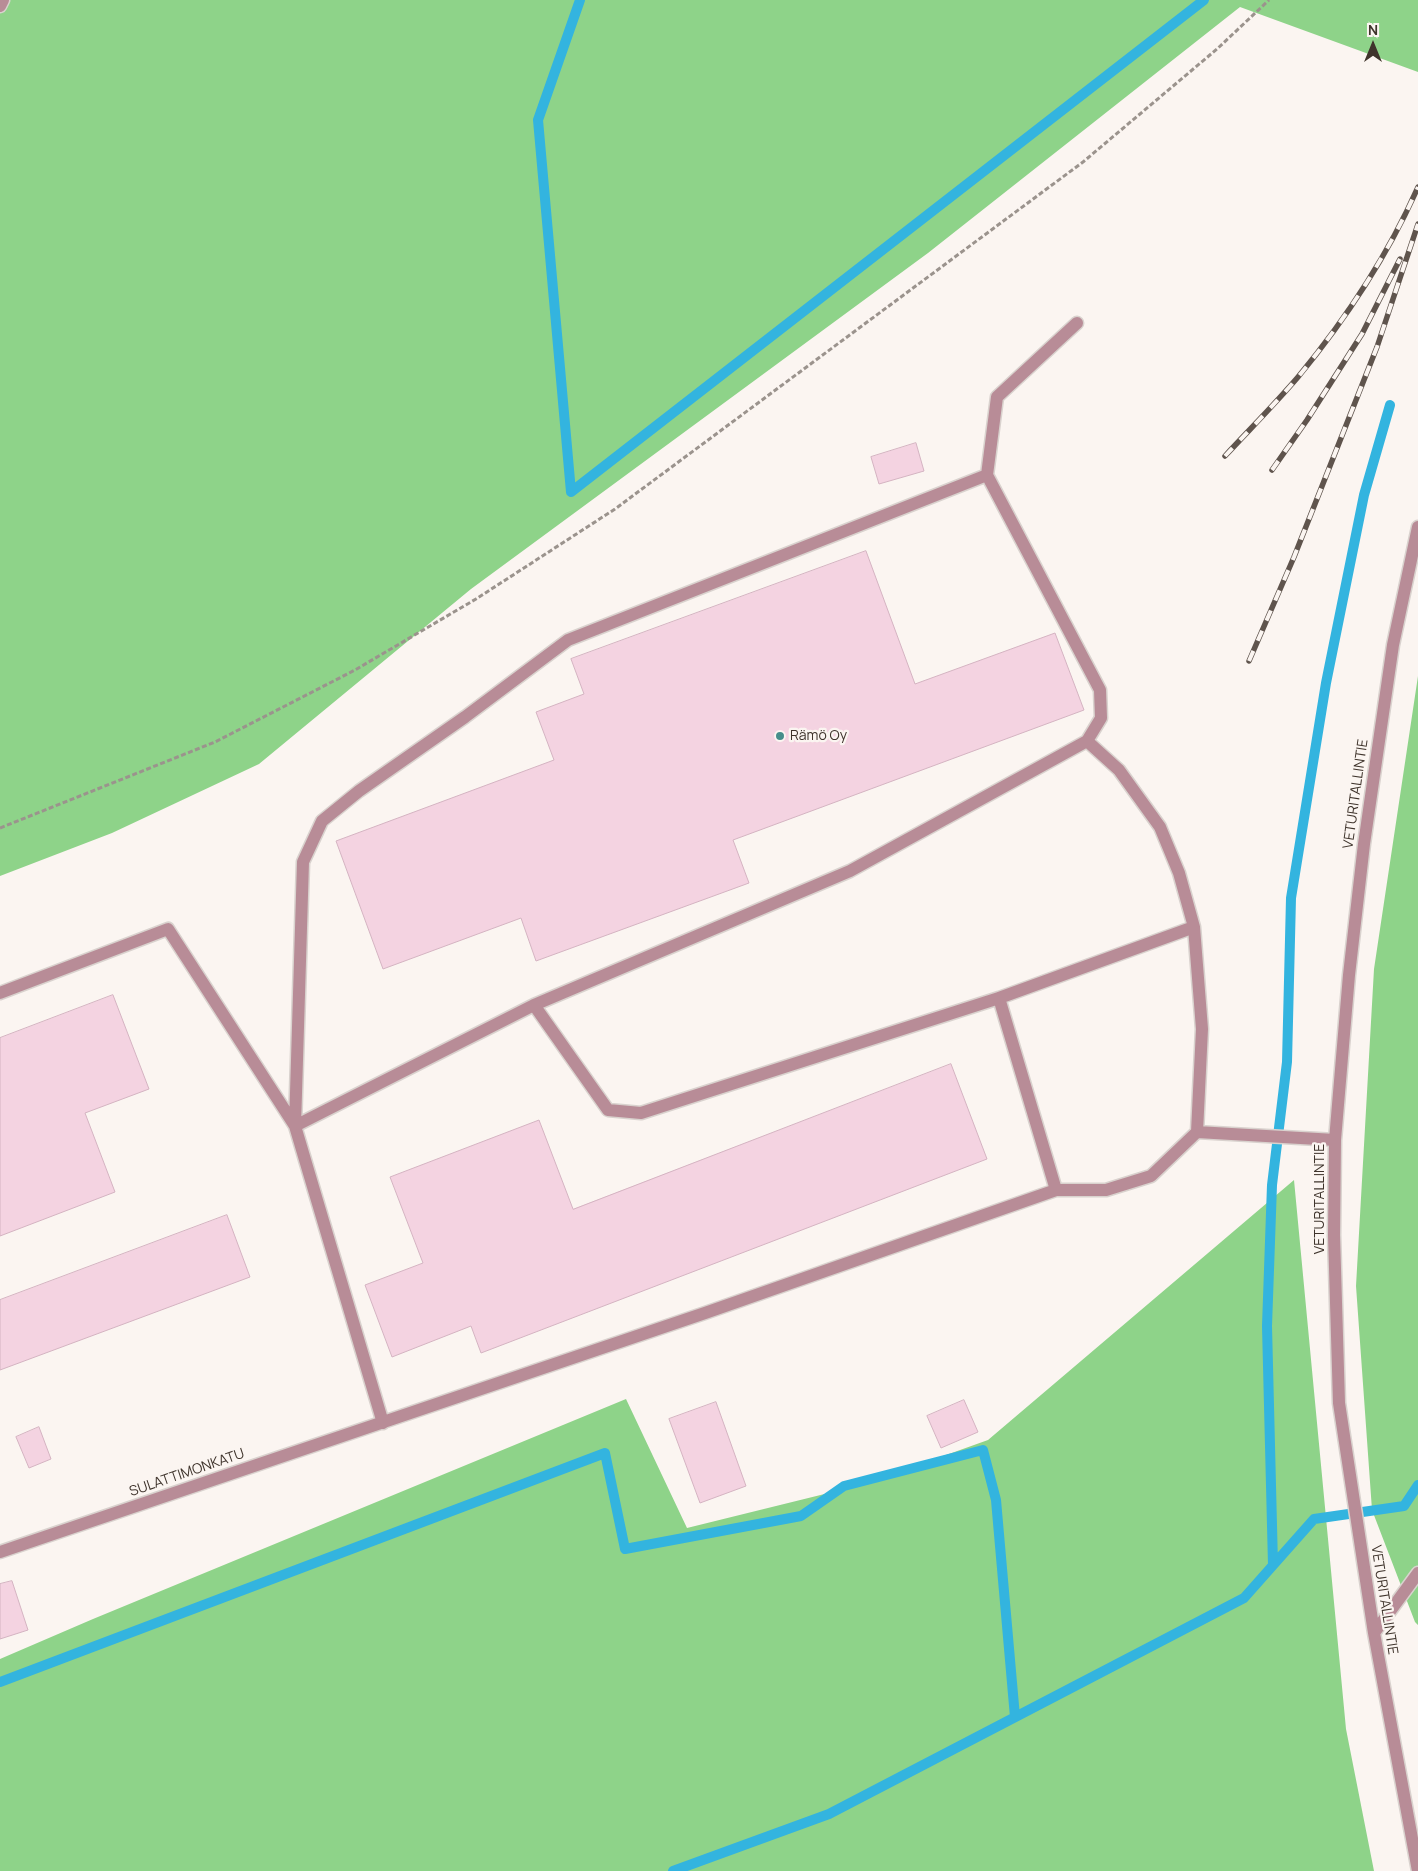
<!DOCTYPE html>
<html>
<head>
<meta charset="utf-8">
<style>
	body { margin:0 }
	#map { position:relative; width:1418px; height:1871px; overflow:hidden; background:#fbf5f1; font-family:Manrope,sans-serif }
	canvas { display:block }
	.north { position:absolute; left:1348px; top:20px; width:50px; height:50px; -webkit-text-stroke:4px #fbf5f1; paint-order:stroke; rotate:0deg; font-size:14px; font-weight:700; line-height:20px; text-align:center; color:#3f342c }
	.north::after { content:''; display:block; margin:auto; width:18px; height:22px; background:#3f342c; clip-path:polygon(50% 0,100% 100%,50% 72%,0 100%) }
</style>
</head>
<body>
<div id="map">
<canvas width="1418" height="1871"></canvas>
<div class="north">N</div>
</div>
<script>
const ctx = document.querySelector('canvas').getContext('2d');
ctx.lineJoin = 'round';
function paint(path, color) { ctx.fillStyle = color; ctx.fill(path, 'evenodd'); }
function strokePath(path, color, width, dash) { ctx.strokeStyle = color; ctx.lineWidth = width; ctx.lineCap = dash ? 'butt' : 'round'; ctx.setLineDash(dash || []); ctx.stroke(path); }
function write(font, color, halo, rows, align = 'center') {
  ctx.font = font + ' Manrope,sans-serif'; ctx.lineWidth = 4.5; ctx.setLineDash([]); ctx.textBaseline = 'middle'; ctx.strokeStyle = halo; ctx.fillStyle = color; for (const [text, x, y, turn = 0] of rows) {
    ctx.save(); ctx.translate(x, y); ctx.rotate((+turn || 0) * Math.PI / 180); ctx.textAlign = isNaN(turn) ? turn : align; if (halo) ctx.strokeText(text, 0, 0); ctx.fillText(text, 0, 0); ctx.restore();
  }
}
paint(new Path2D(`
	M0,0H1418V72L1240,7L928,253L471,589L259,764L112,833L0,876Z
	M1418,676V1625L1415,1622L1372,1510L1356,1286L1374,969Z
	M1294,1180L1346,1729L1374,1871H0V1659L93,1619L626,1399L687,1528L865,1484L988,1440Z`), '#8ed389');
strokePath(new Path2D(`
	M571,492L1204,0
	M571,492L538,120L580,0
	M1273,1565L1267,1326L1272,1185L1287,1062L1291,898L1326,683L1364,495L1390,405
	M0,1682L605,1453L625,1549L801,1516L844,1486L983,1450L996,1500L1015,1717
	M673,1871L829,1814L1244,1598L1314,1519L1404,1506L1418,1485`), '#33b4df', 10);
const building = new Path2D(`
	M916,443L924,471L879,484L871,457Z
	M866,551L915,684L1055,633L1084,710L733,840L749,883L536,961L521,918L383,969L336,841L554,760L536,712L584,694L571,659Z
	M113,995L149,1089L85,1113L115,1192L0,1236V1038Z
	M951,1064L987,1159L481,1353L471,1326L392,1357L365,1285L423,1263L390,1177L539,1120L573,1209Z
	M227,1215L250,1277L0,1370V1300Z
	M964,1400L978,1432L941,1448L927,1416Z
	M716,1402L746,1486L700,1503L669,1419Z
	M39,1427L51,1459L29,1468L16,1437Z
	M12,1581L28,1630L0,1639V1584Z`);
paint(building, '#f4d3e1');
strokePath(building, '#d4b3c1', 1);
const minor = new Path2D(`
	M0,6L3,0
	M987,475L1100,690L1101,718L1087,741L850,871L534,1005L295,1126L303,862L322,821L359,791L465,717L568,640Z
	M987,475L997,397L1077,323
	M1087,741L1119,770L1160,827L1179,873L1194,927L1202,1029L1197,1132
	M0,993L168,929L295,1126L383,1423
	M534,1005L608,1110L641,1113L999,998
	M1056,1190L999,998L1194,927
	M0,1552L705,1313L1056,1190H1106L1151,1176L1197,1132L1335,1140
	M1374,1633L1418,1573
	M1418,1871L1374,1633L1339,1403L1334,1235L1335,1140L1349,975L1364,844L1393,645L1418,527`);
strokePath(minor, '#d9d2ce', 15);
strokePath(new Path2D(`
	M0,828L215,742L355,670L476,599L615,509L1083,162L1217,49L1269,0`), '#9b938d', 3, [5, 2.5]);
strokePath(minor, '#b88c97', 12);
const rail = new Path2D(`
	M1225,456C1249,430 1275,404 1298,377C1345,320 1388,255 1418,187
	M1272,470L1307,420L1362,334L1400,259
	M1249,661L1294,557L1377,347L1418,224`);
strokePath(rail, '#5f544d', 5.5);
strokePath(rail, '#fbf5f1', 4, [11]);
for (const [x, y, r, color] of [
	[780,736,5,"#468e8b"]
]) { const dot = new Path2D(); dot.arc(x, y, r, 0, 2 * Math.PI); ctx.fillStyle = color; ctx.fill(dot); strokePath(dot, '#fbf5f1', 2); }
write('14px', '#3f342c', '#fbf5f1', [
	["Rämö Oy",790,736]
], 'left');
write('14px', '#3f342c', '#fbf5f1', [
	["VETURITALLINTIE",1356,794,-82],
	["VETURITALLINTIE",1320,1199,-90],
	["SULATTIMONKATU",187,1473,-19],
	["VETURITALLINTIE",1384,1600,81]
]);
</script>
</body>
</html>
